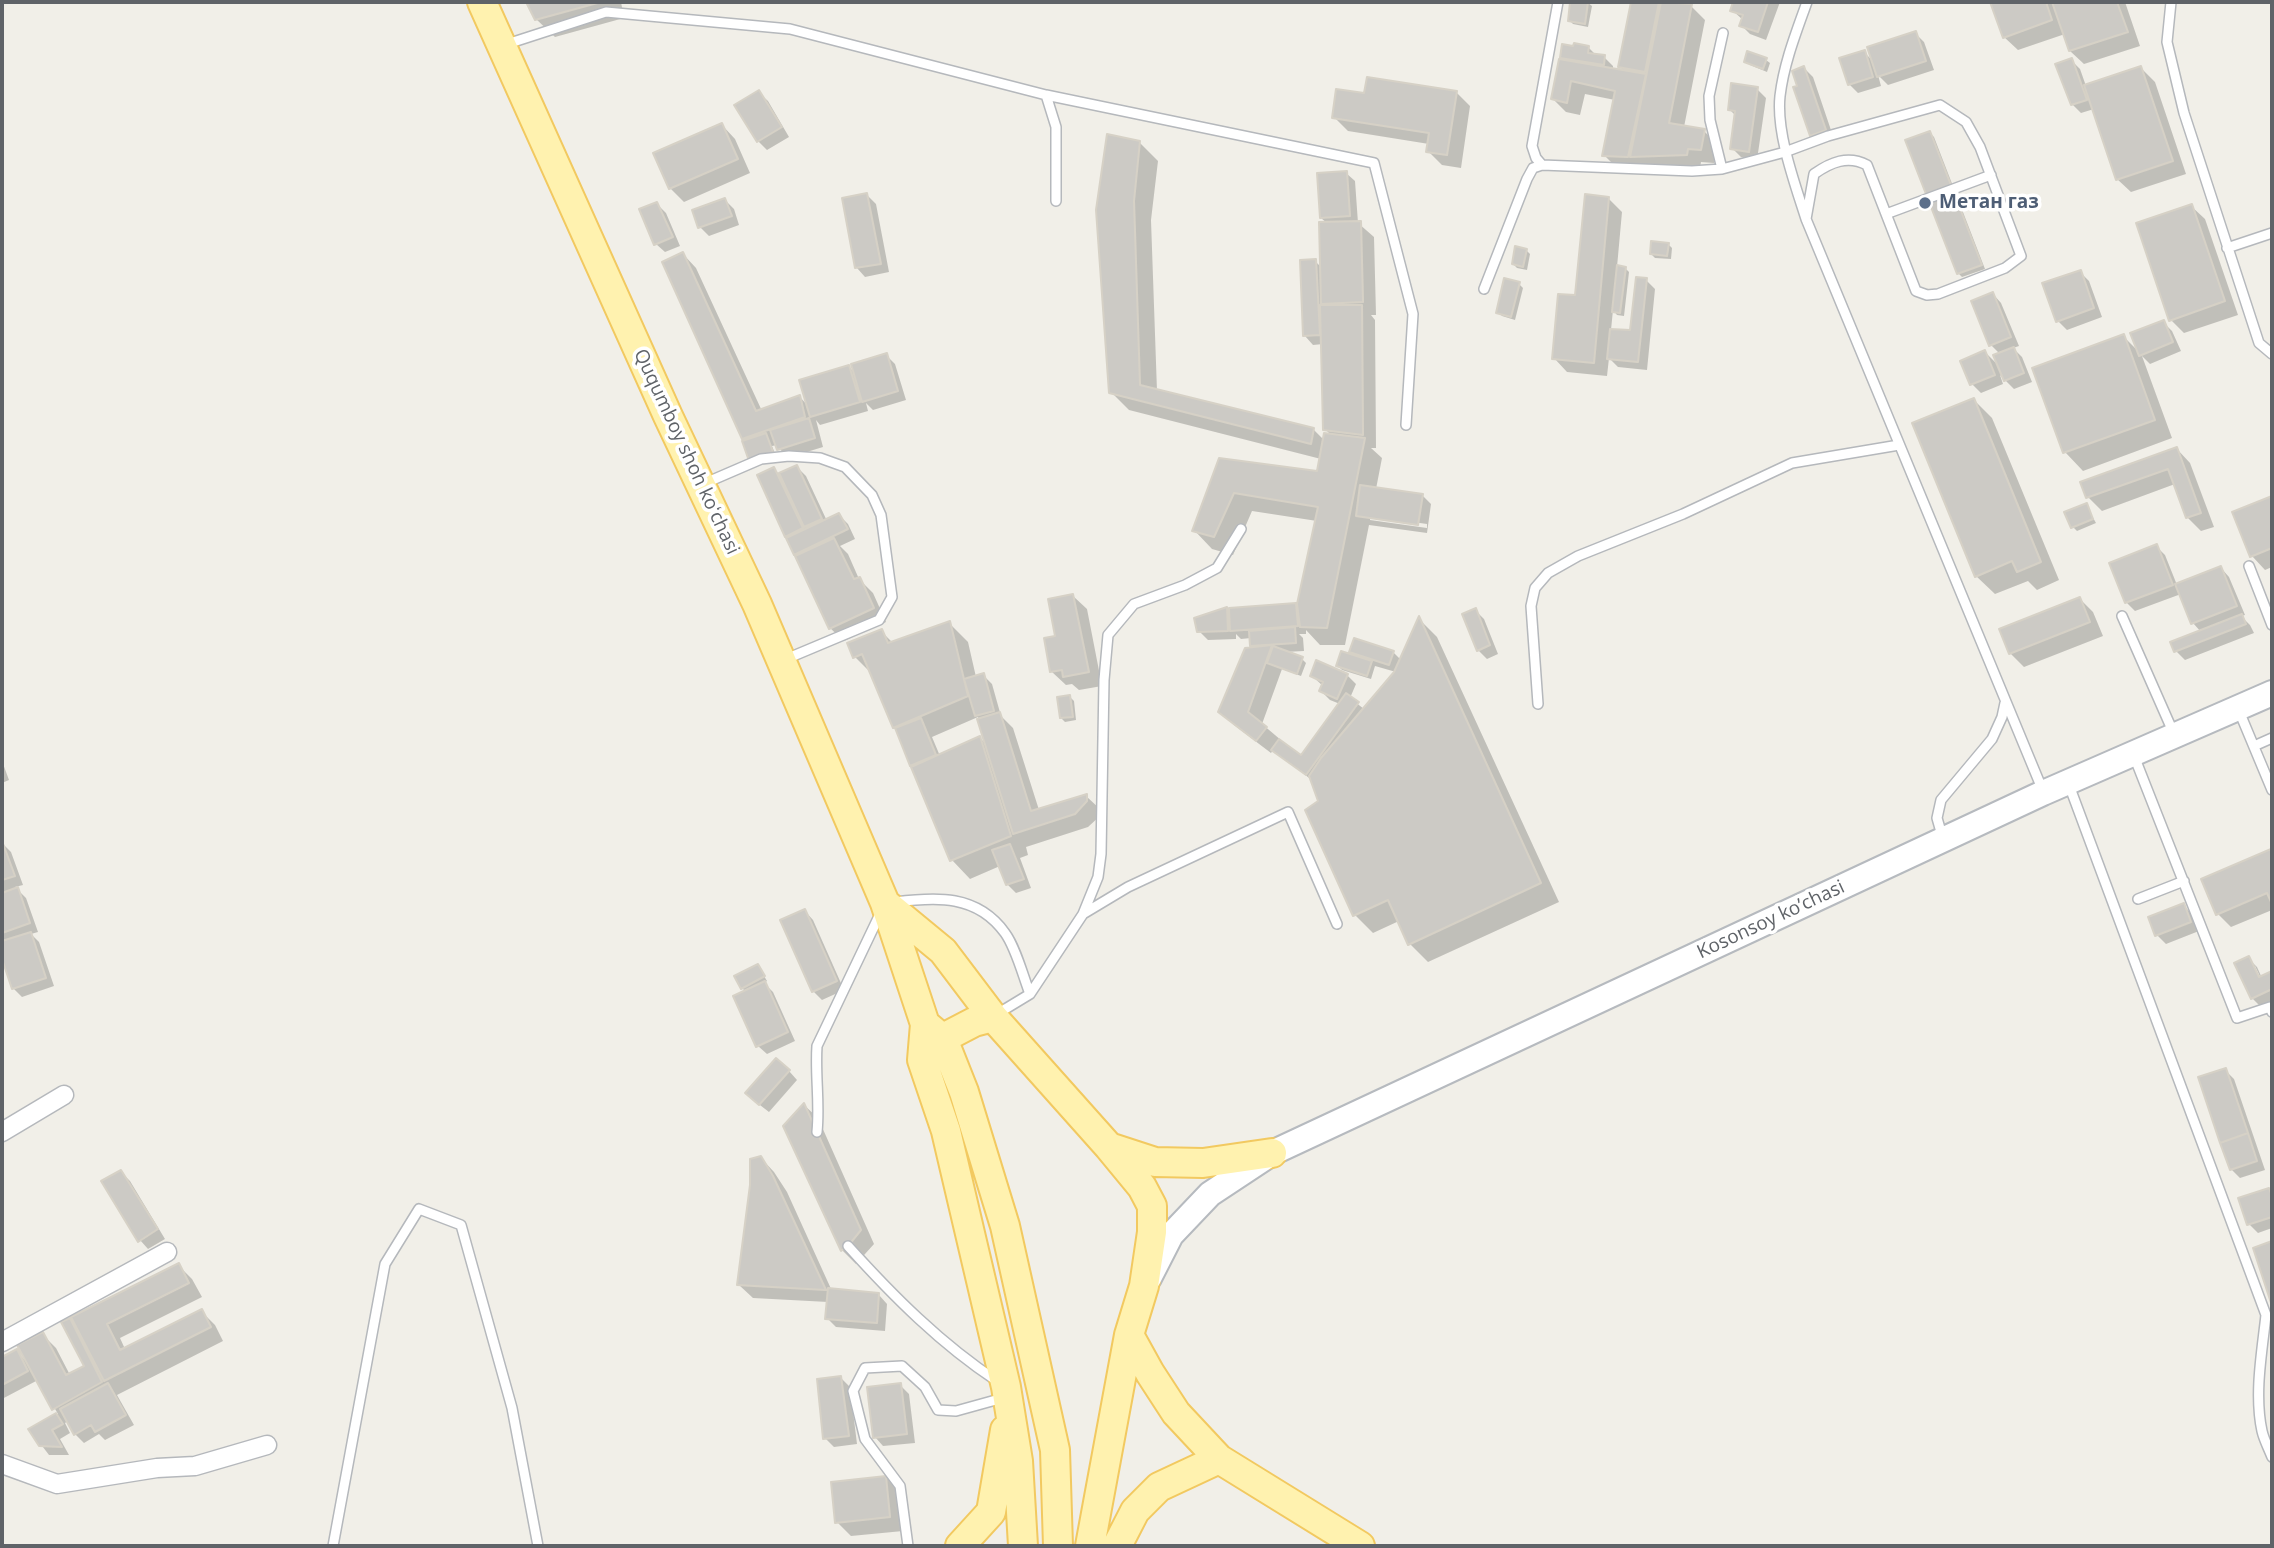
<!DOCTYPE html>
<html>
<head>
<meta charset="utf-8">
<style>
	body { margin:0 }
	#map { position:relative; width:2274px; height:1548px; overflow:hidden; background:#f1efe8; font-family:"Open Sans",sans-serif }
	canvas { display:block }
	.frame { position:absolute; inset:0; border:4px solid #5f6368; pointer-events:none }
</style>
</head>
<body>
<div id="map">
<canvas width="2274" height="1548"></canvas>
<div class="frame"></div>
</div>
<script>
const ctx = document.querySelector('canvas').getContext('2d');
ctx.lineJoin = 'round';
function paint(path, color) { ctx.fillStyle = color; ctx.fill(path, 'evenodd'); }
function strokePath(path, color, width, dash) { ctx.strokeStyle = color; ctx.lineWidth = width; ctx.lineCap = dash ? 'butt' : 'round'; ctx.setLineDash(dash || []); ctx.stroke(path); }
function write(font, color, halo, rows, align = 'center') {
  ctx.font = font + ' "Open Sans",sans-serif'; ctx.lineWidth = 7; ctx.setLineDash([]); ctx.textBaseline = 'middle'; ctx.strokeStyle = halo; ctx.fillStyle = color; for (const [text, x, y, turn = 0] of rows) {
    ctx.save(); ctx.translate(x, y); ctx.rotate((+turn || 0) * Math.PI / 180); ctx.textAlign = isNaN(turn) ? turn : align; if (halo) ctx.strokeText(text, 0, 0); ctx.fillText(text, 0, 0); ctx.restore();
  }
}
paint(new Path2D(`
	M528,2H621L624,18L555,37L536,19Z
	M1572,2L1588,3L1592,6L1588,27L1573,24L1569,20Z
	M1633,2H1670L1691,6L1705,20L1684,127L1704,131L1718,145L1714,163L1701,162L1700,168L1618,169L1604,155L1615,100L1585,94L1580,115L1566,112L1553,99L1567,62L1561,57L1588,47L1597,56L1604,57L1613,66V70L1625,72L1620,67Z
	M1735,2H1780L1766,40L1750,34L1741,25L1743,20L1732,10Z
	M1992,2H2125L2140,46L2084,64L2070,51L2065,34L2018,50L2004,37Z
	M1915,33L1924,42L1934,70L1888,85L1878,75L1881,86L1858,93L1849,84L1864,52L1874,62Z
	M1766,60L1770,63L1767,72L1750,65L1746,61Z
	M2071,60L2080,69L2086,86L2141,68L2155,82L2186,174L2131,192L2117,179L2094,109L2081,113L2072,104Z
	M1804,68L1813,77L1834,139L1820,144L1811,135Z
	M1757,89L1766,98L1757,160L1741,157L1732,148L1736,116L1730,110Z
	M1456,92L1470,106L1461,168L1442,165L1428,151L1429,144L1348,131L1334,117L1366,95Z
	M759,93L768,101L789,137L767,150L758,141Z
	M722,125L735,139L750,173L684,202L670,188Z
	M1930,133L1934,137L1985,269L1962,277L1958,273Z
	M1139,142L1158,161L1151,220L1157,391L1314,430L1324,440L1331,435L1325,429L1323,344L1313,345L1305,336L1315,261L1322,268L1328,224L1321,218L1346,173L1355,181L1358,223L1374,237L1376,315H1371L1375,320L1376,448H1371L1382,458L1376,489L1422,495L1431,504L1427,533L1369,525L1345,645H1320L1306,630V634H1299L1303,638L1304,651L1285,652L1302,659L1306,663L1301,676L1282,669L1262,724L1301,757L1340,704L1330,700L1321,691L1323,686L1312,676L1347,675L1356,684L1350,698L1364,709L1396,672L1375,666L1371,679L1342,670L1338,666L1358,659L1351,652H1393L1401,660L1419,619L1437,637L1559,902L1428,962L1410,944L1399,921L1373,933L1355,915L1313,781L1273,750L1271,753L1234,725L1220,711L1256,649L1252,645L1251,638L1241,639L1236,634V639L1208,640L1199,631L1227,609L1231,613L1295,605L1298,607L1317,521L1252,511L1233,555L1212,549L1194,530L1221,459L1318,472L1321,459L1129,410L1111,392ZM1370,516L1427,524V528L1370,520Z
	M867,195L876,204L889,272L865,277L857,268Z
	M1608,198L1622,212L1617,267L1625,268L1629,272L1624,316L1617,315L1613,310L1611,330L1631,332L1646,280L1655,289L1647,370L1618,367L1609,358L1607,376L1567,372L1554,358L1577,297Z
	M725,200L734,209L739,225L709,236L700,227Z
	M657,204L666,213L680,246L665,252L656,244Z
	M2191,206L2205,219L2238,315L2184,333L2171,320Z
	M1668,244L1672,248L1671,259L1655,258L1651,254Z
	M1526,250L1530,254L1527,270L1517,268L1513,264Z
	M683,254L696,268L762,411L800,397L808,406L849,367L856,374L886,355L895,364L906,400L873,410L866,403L868,411L820,425L816,420L823,447L787,458L777,445L772,446L776,456L755,464Z
	M2080,272L2089,281L2102,317L2067,330L2058,321Z
	M1519,284L1523,288L1515,320L1502,316L1498,312Z
	M1993,294L2001,303L2019,346L2013,348L2022,357L2032,382L2014,389L2000,375L2003,384L1981,393L1972,384L1985,352L2000,367V354L1991,345Z
	M2163,322L2172,331L2181,351L2150,364L2142,356L2172,438L2083,471L2065,452L2123,336L2141,354Z
	M1974,400L1992,418L2059,580L2037,590L2028,581L1995,594L1976,576Z
	M2177,449L2190,463L2214,527L2201,531L2187,517L2175,484L2102,511L2088,497Z
	M797,467L806,476L827,521L839,515L848,524L855,539L840,546L848,554L859,579L873,593L886,622L844,641L830,628L798,557L786,536L774,469L780,475Z
	M2272,498V567L2265,570L2252,556L2235,513Z
	M2086,505L2096,523L2077,531L2073,527Z
	M2156,546L2165,555L2177,585L2221,568L2229,577L2245,615L2241,616L2250,625L2254,633L2185,660L2176,651L2173,643L2201,632L2193,623L2181,594L2135,611L2126,602Z
	M1073,596L1087,609L1102,686L1079,690L1072,684L1066,685L1052,672L1057,637Z
	M2080,599L2093,612L2103,636L2024,667L2010,653Z
	M1475,610L1484,619L1498,654L1487,659L1478,650Z
	M949,623L968,642L976,677L983,675L992,684L1001,716L1013,728L1039,810L1086,796L1100,809V816L1088,827L1026,847L1028,855L1020,858L1031,888L1016,893L1007,884L1000,866L970,879L952,860L914,767L894,727L873,675L855,657L881,631L893,643ZM978,717L987,745L980,738L940,756L932,737Z
	M1070,697L1074,701L1076,720L1065,722L1061,718Z
	M2,761L9,780L2,783Z
	M2,843L11,852L23,885L15,887L26,898L38,932L31,934L39,942L54,986L22,997L13,988L2,954V943L5,942L2,939Z
	M2271,851L2272,910L2231,927L2218,914Z
	M2183,905L2192,914L2199,931L2166,944L2157,935Z
	M805,911L813,920L844,990L822,1000L813,991Z
	M2248,958L2257,967L2262,978L2272,973V1001L2261,1007L2252,998ZM2252,966H2255L2264,985L2261,986Z
	M758,966L767,981L764,983L773,992L795,1041L767,1054L758,1046L746,992L742,988Z
	M2225,1070L2234,1079L2265,1170L2240,1178L2231,1169Z
	M789,1071L797,1080L769,1112L756,1102Z
	M804,1105L818,1118L874,1244L856,1264L842,1250L785,1126Z
	M761,1158L774,1172L787,1192L832,1291L879,1295L887,1304L885,1331L836,1327L827,1318L828,1302L753,1298L739,1285Z
	M121,1172L130,1181L165,1239L148,1249L140,1240Z
	M2269,1190L2272,1193V1228L2258,1233L2249,1224Z
	M178,1265L192,1279L202,1297L120,1338L125,1349L201,1311L215,1325L223,1341L117,1395L134,1425L105,1440L99,1434L84,1443L75,1434L68,1421L65,1423L70,1433L60,1439L69,1455H49L30,1430L58,1414L38,1380L2,1399V1359L16,1351L27,1362L42,1334L56,1348L70,1375L86,1366L69,1320L79,1330Z
	M841,1378L850,1387L857,1444L834,1447L825,1438Z
	M900,1385L909,1394L915,1443L883,1446L875,1437Z
	M886,1477L899,1491L903,1531L851,1536L837,1522Z`), '#0003');
const building = new Path2D(`
	M526,2H601L535,20Z
	M1570,2H1588L1585,24L1568,21Z
	M1631,2H1659L1645,72L1618,67Z
	M1661,2L1692,4L1669,123L1705,129L1701,150L1688,149L1687,155L1630,157Z
	M1733,2H1768L1758,32L1739,26L1743,15L1730,11Z
	M1990,2H2046L2052,20L2003,38Z
	M2052,2H2117L2128,32L2069,51Z
	M1916,31L1926,61L1877,77L1867,47Z
	M1574,43L1589,46L1588,53L1605,55L1604,65L1560,58L1562,44L1573,46Z
	M1865,50L1873,77L1848,85L1839,58Z
	M1747,51L1767,58L1763,69L1744,62Z
	M2072,58L2087,100L2071,105L2055,64Z
	M1559,59L1646,74L1628,157L1602,156L1615,91L1571,81L1567,103L1551,99Z
	M1804,66L1826,130L1810,136L1793,87L1797,86L1792,71Z
	M2141,66L2173,161L2116,180L2084,85Z
	M1367,77L1457,91L1447,155L1426,152L1429,133L1332,118L1336,89L1364,93Z
	M1731,83L1758,87L1749,152L1730,149L1735,111L1728,110Z
	M759,90L782,127L757,142L734,105Z
	M722,123L738,159L669,189L653,153Z
	M1930,131L1982,265L1957,274L1905,140Z
	M1107,134L1140,141L1134,201L1140,385L1314,428L1311,444L1109,393L1096,210Z
	M1347,171L1350,216L1320,218L1317,173Z
	M867,193L881,264L855,268L842,198Z
	M1585,194L1609,197L1594,363L1552,359L1558,294L1575,295Z
	M725,198L732,216L698,228L692,210Z
	M657,202L673,237L654,245L639,209Z
	M2192,204L2225,301L2169,321L2136,223Z
	M1361,221L1363,302L1321,304L1319,222Z
	M1651,241L1669,243L1667,256L1650,254Z
	M1515,246L1527,249L1523,267L1512,264Z
	M683,252L756,411L800,395L805,417L742,439L662,262Z
	M1316,259L1320,335L1303,336L1300,260Z
	M1617,265L1626,267L1620,313L1612,312Z
	M2081,270L2094,308L2056,322L2042,283Z
	M1636,277L1647,278L1638,362L1607,359L1610,329L1630,330Z
	M1504,278L1520,282L1511,317L1496,313Z
	M1993,292L2011,337L1989,346L1971,301Z
	M1320,305H1362L1363,435L1323,430Z
	M2164,320L2173,342L2139,356L2130,333Z
	M2124,334L2155,420L2063,453L2032,368Z
	M2014,347L2024,373L2004,381L1993,355Z
	M1985,350L1995,375L1970,385L1960,361Z
	M887,353L898,391L862,402L851,364Z
	M849,365L860,402L810,417L799,380Z
	M1974,398L2041,562L2017,572L2012,561L1975,577L1912,423Z
	M809,418L815,438L777,450L770,430Z
	M766,433L773,452L749,461L742,441Z
	M1324,433L1365,438L1327,628L1300,627L1297,604L1318,507L1234,493L1214,537L1192,531L1219,458L1317,471Z
	M2177,447L2201,513L2186,518L2168,469L2086,498L2080,482Z
	M797,465L822,519L804,527L779,473Z
	M774,467L803,528L785,537L757,475Z
	M1360,485L1423,494L1418,525L1356,516Z
	M2272,496V548L2250,557L2232,512Z
	M2087,503L2093,519L2071,528L2064,512Z
	M839,513L848,529L794,555L786,538Z
	M834,538L854,579L860,577L874,608L829,629L795,556Z
	M2157,544L2173,585L2125,603L2109,563Z
	M2221,566L2237,606L2191,624L2175,584Z
	M1073,594L1089,672L1063,677L1062,670L1050,672L1044,638L1055,636L1048,599Z
	M2080,597L2090,622L2009,654L1999,629Z
	M1296,603L1298,626L1230,631L1229,608Z
	M1227,607L1228,631L1197,632L1194,618Z
	M1476,608L1490,645L1477,651L1462,614Z
	M2242,614L2246,624L2174,652L2170,642Z
	M1419,616L1541,883L1408,945L1388,900L1353,916L1305,810L1318,801L1309,776L1321,758L1394,672Z
	M950,621L968,696L893,728L862,654L853,658L847,643L882,629L888,643Z
	M1295,627L1296,643L1250,646L1249,631Z
	M1354,638L1394,651L1389,665L1349,652Z
	M1272,645L1248,712L1267,727L1256,741L1218,712L1245,648Z
	M1273,646L1303,657L1297,674L1267,663Z
	M1341,651L1372,661L1367,676L1336,666Z
	M1316,660L1348,674L1337,699L1319,691L1323,682L1310,676Z
	M984,673L994,711L975,716L964,679Z
	M1346,693L1359,702L1306,775L1271,750L1279,739L1301,755Z
	M1070,695L1073,717L1060,718L1057,697Z
	M1000,712L1031,811L1087,794V801L1075,814L1013,834L977,719Z
	M921,718L936,755L910,766L895,728Z
	M980,736L1011,836L950,861L911,767Z
	M2,841L15,876L2,880Z
	M1010,844L1024,879L1006,885L992,850Z
	M2271,849L2272,904L2267,893L2216,915L2201,879Z
	M18,887L30,923L2,933V893Z
	M2184,903L2191,922L2155,936L2148,917Z
	M805,909L837,981L812,992L780,920Z
	M31,932L46,978L12,989L2,959V941Z
	M2249,956L2259,977L2272,971V989L2251,999L2234,963Z
	M758,964L765,976L741,989L734,976Z
	M765,981L788,1032L756,1047L733,996Z
	M776,1058L790,1070L759,1105L745,1093Z
	M2226,1068L2248,1133L2220,1143L2198,1077Z
	M804,1103L861,1230L848,1246L841,1251L783,1126Z
	M2248,1133L2257,1161L2230,1170L2220,1143Z
	M761,1156L773,1176L826,1290L737,1285L750,1185V1159Z
	M121,1170L158,1229L138,1242L101,1181Z
	M2269,1188L2272,1196V1217L2247,1225L2238,1198Z
	M2272,1241V1306L2253,1248Z
	M179,1263L189,1283L107,1324L120,1350L202,1309L211,1327L104,1381L71,1317Z
	M828,1288L879,1293L877,1323L825,1319Z
	M70,1318L102,1382L52,1410L17,1345L43,1332L66,1375L84,1366L61,1322Z
	M17,1349L28,1371L2,1385V1357Z
	M841,1376L849,1436L823,1439L817,1379Z
	M108,1383L126,1415L95,1432L91,1425L74,1435L60,1409Z
	M901,1383L907,1434L873,1438L867,1387Z
	M56,1413L63,1424L52,1430L62,1447L39,1446L28,1429Z
	M886,1476L890,1517L835,1523L831,1482Z`);
paint(building, '#cccac5');
strokePath(building, '#d6d1c6', 2);
const service = new Path2D(`
	M1558,2L1532,146L1536,158L1542,165L1692,171L1722,169L1785,152L1828,136L1940,105L1966,122L1980,147L2021,256L2005,268L1938,294L1927,295L1916,291L1867,165C1848,155 1831,162 1814,174L1806,219
	M1807,2C1796,33 1784,63 1780,96C1776,133 1795,184 1806,219L2043,791
	M2171,2L2167,42L2184,113L2259,343L2272,354
	M504,45L606,12L790,29L1046,95L1374,163L1413,314L1406,425
	M1046,95L1056,127V201
	M1722,169L1710,120L1709,96L1723,33
	M1886,214L1991,175
	M2227,248L2272,233
	M1484,289L1527,179L1533,168L1542,165
	M703,484L761,459L789,456L820,458L845,467L872,495L881,515L892,597L879,620L786,659
	M2249,566L2272,625
	M2122,616L2174,734
	M1538,704L1531,606L1535,588L1548,573L1578,556L1683,514L1792,463L1899,445
	M2239,711L2272,790
	M2254,746L2272,738
	M2134,756L2237,1018L2270,1007L2272,1012
	M2069,785L2266,1315C2262,1352 2254,1394 2262,1431C2264,1440 2269,1449 2272,1457
	M1943,839L1937,818L1941,800L1992,739L2002,717L2005,703
	M2138,899L2184,881
	M895,902C936,897 977,894 1005,933C1016,948 1023,976 1030,994
	M1083,914L1128,887L1288,812L1337,924
	M997,1014L1030,994L1083,914L1098,877L1101,854L1104,680L1108,635L1134,604L1185,585L1217,568L1241,529
	M817,1132C820,1103 815,1075 817,1046L880,914
	M848,1246C893,1296 941,1344 997,1381
	M333,1546L385,1264L419,1209L461,1225L512,1408L538,1546
	M908,1546L900,1486L865,1439L853,1391L865,1368L902,1366L925,1387L938,1410L956,1411L1003,1398`);
const minor = new Path2D(`
	M2,1132L64,1095
	M2,1342L167,1252
	M2,1464L57,1484L157,1468L195,1466L267,1445`);
const secondary = new Path2D(`
	M1149,1278L1171,1235L1210,1194L1272,1153L2043,793L2272,693`);
const primary = new Path2D(`
	M482,2L668,416L757,604L885,903L925,1024L922,1060L946,1131L1006,1387L1018,1461L1023,1546
	M886,904L943,951L993,1017L1109,1147L1155,1162L1203,1163L1272,1153
	M925,1024L943,1039L964,1092L1005,1226L1055,1450L1058,1546
	M926,1047L974,1022L993,1017
	M1129,1335L1150,1373L1176,1413L1219,1459L1360,1546
	M960,1546L991,1512L1005,1430
	M1090,1546L1129,1335L1144,1286L1152,1232V1206L1142,1187L1109,1147
	M1117,1546L1135,1511L1159,1487L1219,1459`);
strokePath(service, '#b5b8bc', 12);
strokePath(minor, '#b5b8bc', 21);
strokePath(secondary, '#b6babf', 28);
strokePath(primary, '#f2c960', 32);
strokePath(service, '#fff', 9);
strokePath(minor, '#fff', 18);
strokePath(secondary, '#fff', 24);
strokePath(primary, '#fff2af', 28);
for (const [x, y, r, color] of [
	[1925,203,7,"#5c6f8a"]
]) { const dot = new Path2D(); dot.arc(x, y, r, 0, 2 * Math.PI); ctx.fillStyle = color; ctx.fill(dot); strokePath(dot, '#fff', 2.5); }
write('bold 19px', '#4e5e75', '#fff', [
	["Метан газ",1939,203]
], 'left');
write('19px', '#5f6368', '#fff', [
	["Ququmboy shoh koʻchasi",686,452,65],
	["Kosonsoy ko’chasi",1771,920,-25]
]);
</script>
</body>
</html>
